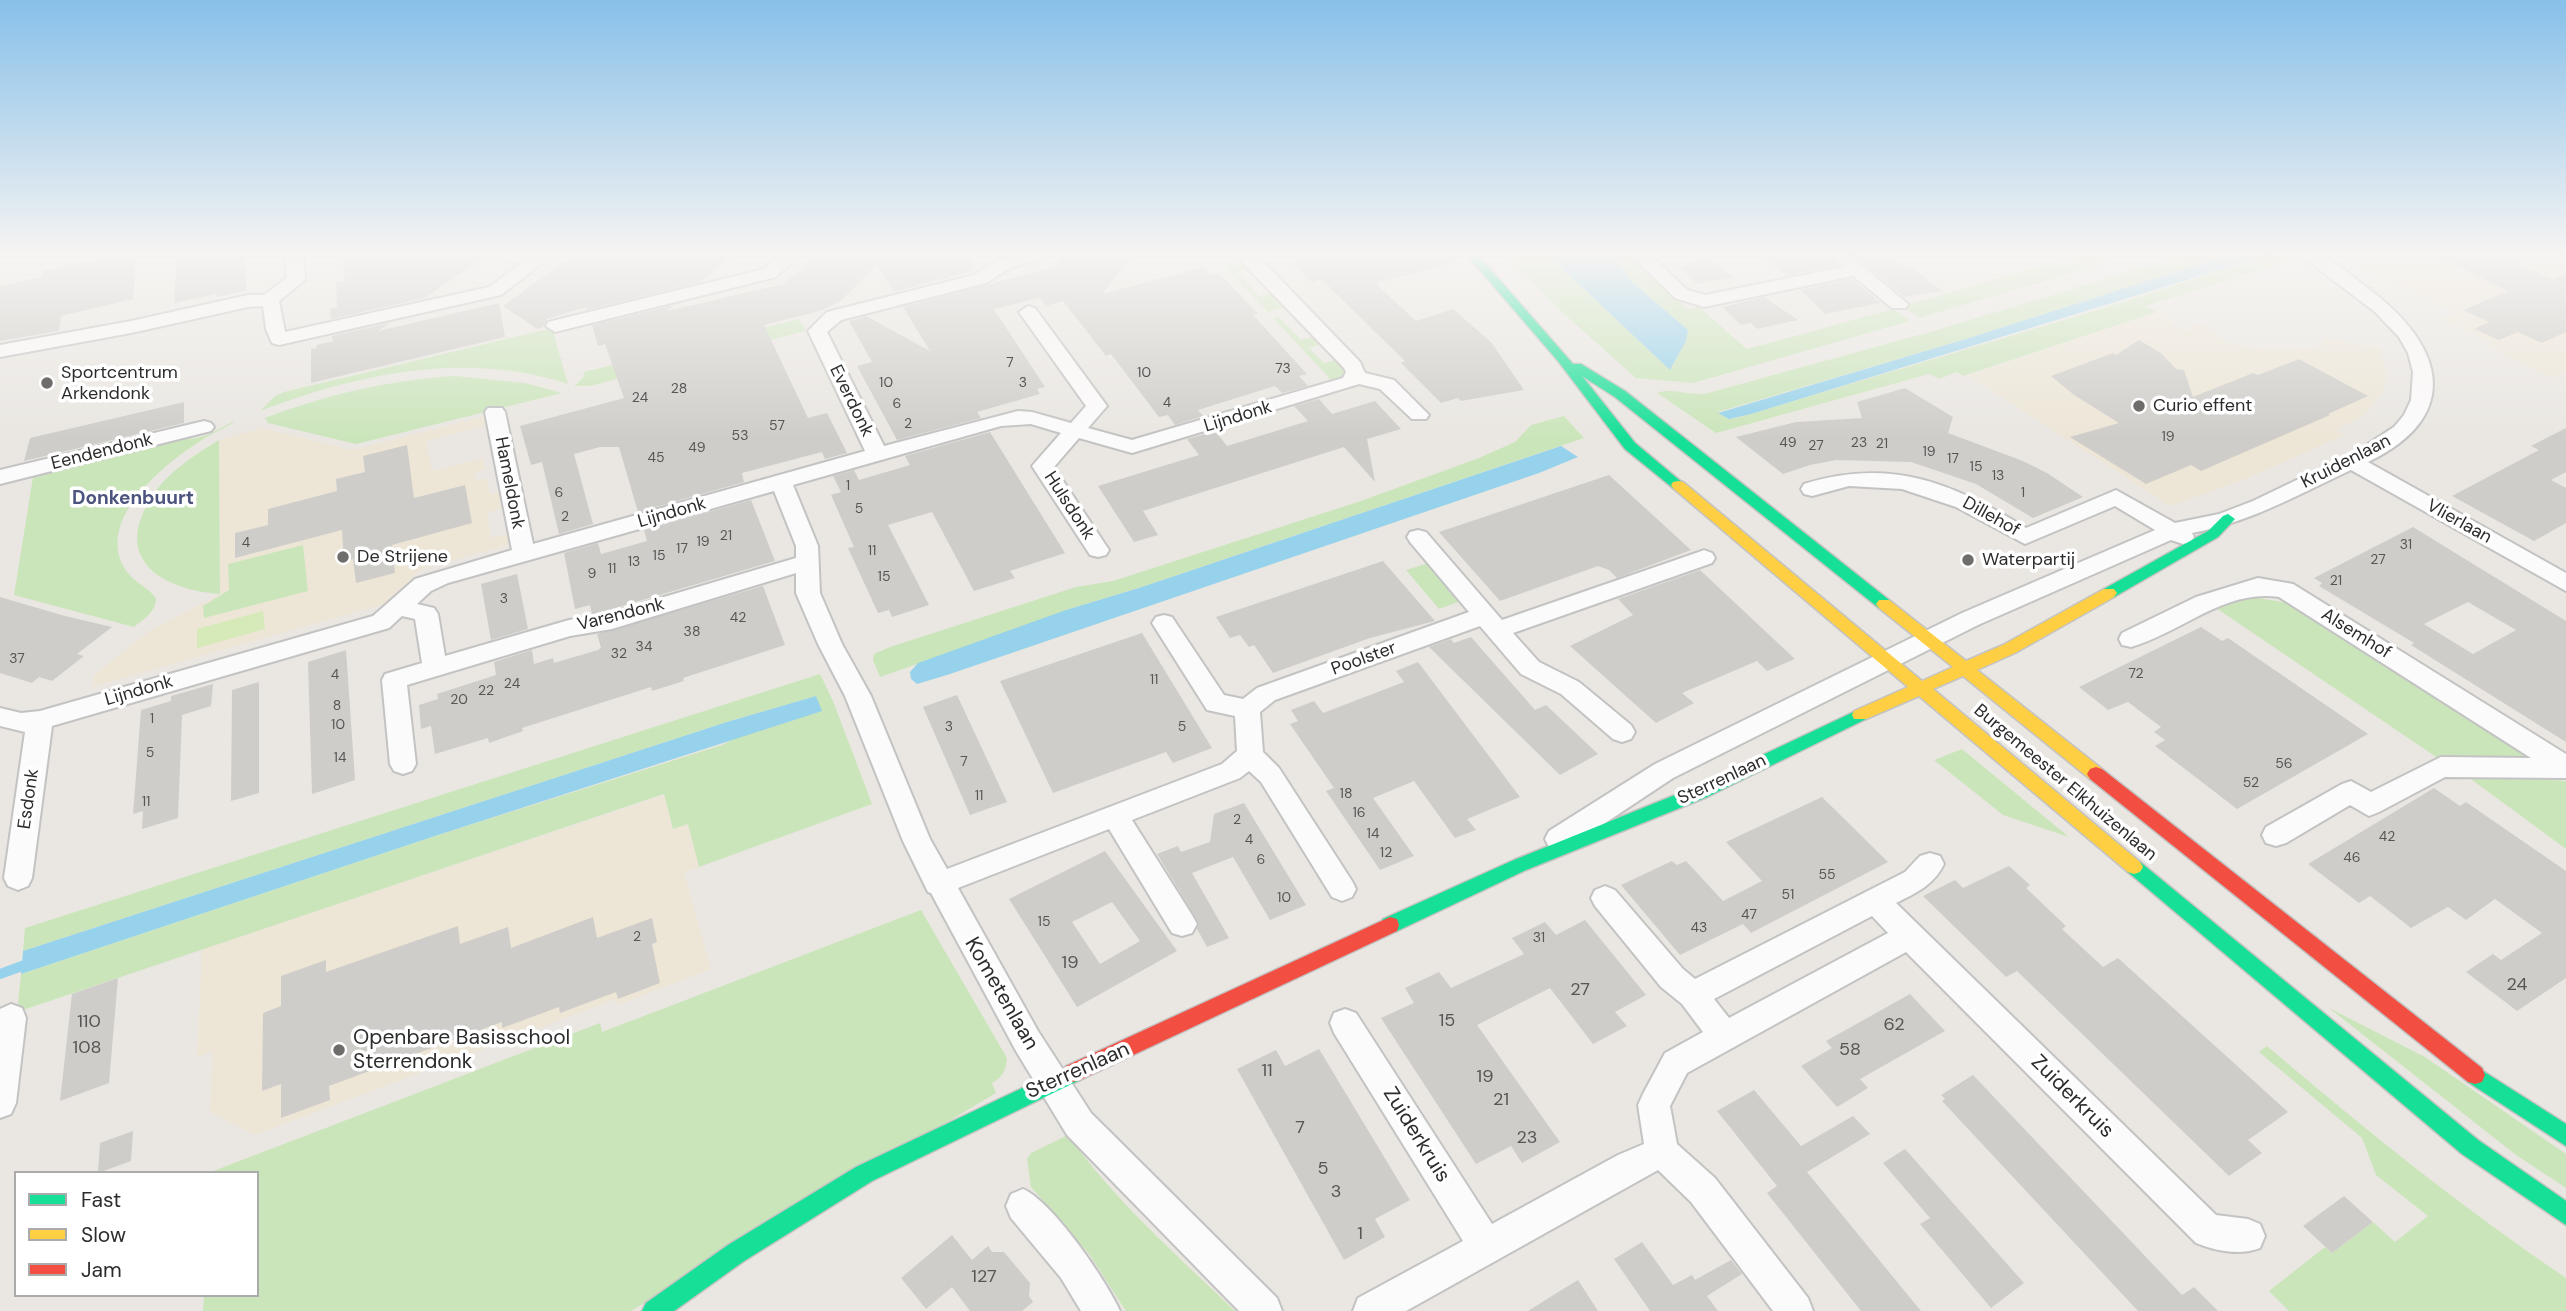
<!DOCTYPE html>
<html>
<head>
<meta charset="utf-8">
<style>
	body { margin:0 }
	#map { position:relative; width:2566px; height:1311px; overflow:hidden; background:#eae7e2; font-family:"DM Sans",sans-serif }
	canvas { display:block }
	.legend { position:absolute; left:14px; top:1171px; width:245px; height:126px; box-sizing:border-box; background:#fff; border:2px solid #ababab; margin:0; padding:9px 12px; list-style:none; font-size:21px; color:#2c2c2c }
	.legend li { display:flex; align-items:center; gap:14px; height:35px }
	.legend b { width:35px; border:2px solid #ababab }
</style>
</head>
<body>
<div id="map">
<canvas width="2566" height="1311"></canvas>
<ul class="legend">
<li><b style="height:9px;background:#16e098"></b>Fast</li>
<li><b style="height:9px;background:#ffcf43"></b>Slow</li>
<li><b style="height:9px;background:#f24e42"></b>Jam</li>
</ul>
</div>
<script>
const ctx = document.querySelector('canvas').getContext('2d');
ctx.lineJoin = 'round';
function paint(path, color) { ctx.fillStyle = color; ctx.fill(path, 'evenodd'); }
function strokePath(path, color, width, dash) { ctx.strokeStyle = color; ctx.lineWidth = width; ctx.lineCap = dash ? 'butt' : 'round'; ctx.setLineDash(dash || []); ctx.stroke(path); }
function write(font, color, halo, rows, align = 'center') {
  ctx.font = font + ' "DM Sans",sans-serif'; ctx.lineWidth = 7; ctx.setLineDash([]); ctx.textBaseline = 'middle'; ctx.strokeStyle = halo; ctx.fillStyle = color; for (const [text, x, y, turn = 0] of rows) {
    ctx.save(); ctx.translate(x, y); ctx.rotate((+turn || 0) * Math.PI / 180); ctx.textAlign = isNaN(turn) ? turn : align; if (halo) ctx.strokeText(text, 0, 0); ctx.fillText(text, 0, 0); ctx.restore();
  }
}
paint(new Path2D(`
	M2354,254H2566V371L2553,378L2486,346L2492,343L2442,319L2455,312L2343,259Z
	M2164,310L2174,328L2190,331L2193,325H2205L2226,342L2246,347L2280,350L2323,347L2322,338L2381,348L2386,377L2383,390L2366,414L2336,430L2344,435L2248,478L2170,506L1968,375Z
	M489,415L491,424L426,441L432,471L483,458L485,469L475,472L476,481L487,478L490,494L500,492L503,508L487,513L491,538L509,534L511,544L422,569L384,604L92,687L95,674L151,630L220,594L219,440L262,428L352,450Z
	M665,795L673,829L688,824L699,867L684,872L711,969L618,1005L616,999L255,1135L210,1112L213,1051L197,1057L202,949Z`), '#ede6d7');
paint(new Path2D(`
	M1504,254H1547L1670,370L1686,341L1688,330L1632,282L1614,254H1633L1687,309L1699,307L1747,349L1894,309L1910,321L1693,383L1636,378L1563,313Z
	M2083,254H2092L2109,262L1920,318L1903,306Z
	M2186,254H2232L1969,338L1718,412L1729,419L1740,417L2114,305L2271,254H2289L2295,259L2146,306L2157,312L1963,376L1957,372L1939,379L1929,374L1716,433L1657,393C1673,387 1691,397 1708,393L1937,330Z
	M1242,262L1248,269L1237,272L1259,296L1272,293L1286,307L1268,312L1224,267Z
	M1279,317L1301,340L1314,336L1322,344L1309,348L1324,363L1336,360L1344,367L1345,375L1333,382L1273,318Z
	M799,319L806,331L590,386H574L583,378L584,372Z
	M552,328L568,384C467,350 356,374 260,411L275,396L284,392Z
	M456,376L525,383L562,393L356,444L268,423L265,418C328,394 389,380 456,376Z
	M1564,416L1584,438L1139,588L1066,610L1052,617L880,677L873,660L874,654L890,647L1076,587L1113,581L1361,501L1479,458L1515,442L1531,425Z
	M235,421C232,425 213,433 205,438C168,461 94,518 125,569C133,582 148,587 156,598C156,612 144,619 134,627L14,595L33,477L54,472V468L182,438C202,442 217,429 235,421Z
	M219,440L220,594C159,589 111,558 153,495C169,471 195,455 219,440Z
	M303,545L308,591L204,618L203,606L229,590L228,564Z
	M1428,563L1461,601L1439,609L1406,570Z
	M2252,597L2289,603L2543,763H2445L2213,606Z
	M820,674L833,701L872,804L699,867L688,824L673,829L664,794L17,1012L21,974L438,835L722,745L816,696L727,722L23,951L25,928Z
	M1962,749L2069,837L2003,815L1934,760Z
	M2464,774L2566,781V849Z
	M921,910L1007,1058C1006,1070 1003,1077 992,1083L996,1093L631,1311H203L204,1295H257V1173H208L600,1023L602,1032Z
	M2329,1008L2425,1057L2566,1154V1188L2516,1155Z
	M2267,1046C2363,1128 2461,1207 2566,1278V1311H2289L2269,1291L2325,1247L2332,1253L2373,1222L2395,1242L2428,1216L2376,1175L2362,1138L2259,1052Z
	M1068,1135C1115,1201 1177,1255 1235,1311H1126L1089,1254L1031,1187L1027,1159L1031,1153Z`), '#cbe5bb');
paint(new Path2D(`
	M263,611L265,629L197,648V629Z`), '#d5e9b9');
paint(new Path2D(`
	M1547,254H1614L1632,282L1688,330L1686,341L1670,370Z
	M2232,254H2271L1751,414L1729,419L1718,413L1969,338Z
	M1561,446L1578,457L1539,473L950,674L917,684L911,679L910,672L918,663L1066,610L1139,588Z
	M816,696L822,711L438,835L21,974L23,951L727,722Z`), '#96d2eb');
strokePath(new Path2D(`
	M0,974L30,963`), '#96d2eb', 10);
paint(new Path2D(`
	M111,254H136L133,299L61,316L59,331L0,341V286L42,277L43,271L111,257Z
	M177,254H246V291L216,297L217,294L174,303Z
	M342,254H488L425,298L331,319L330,309L337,307L336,282L345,281Z
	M574,254H733L701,282L587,310L586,307L547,319L543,327L537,329L503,306Z
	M819,254H895L937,261L967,254L977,270L894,292L877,264L841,301L820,311L764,325L808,418L827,413L847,453L825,459L822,452L742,473L744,482L638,512L619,447H600L574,454L593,524L559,534L542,462L531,465L520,426L624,398L605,344L598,346L592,325L674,305L667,311L783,284Z
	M1066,254H1094L1130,260L1102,294L1203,267L1212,275L1219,273L1258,314L1253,315L1307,374L1299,376L1308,386L1282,393L1275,386L1198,410L1203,416L1175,425L1168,415L1159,417L1111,354L1106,356L1063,301L1046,306L1040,298L994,309L1045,387L1037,389L1040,394L977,412L981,418L897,440L857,366L872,362L849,321L866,316L930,351L903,307L1054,267Z
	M1318,254H1455L1456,262L1375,283L1416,321L1453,309L1491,342L1524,390L1461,401L1458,398L1441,403L1401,363L1405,361L1321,279L1312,282L1291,262Z
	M1764,254H1825L1837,265L1786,276Z
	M1852,254H1886L1904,268L1910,266L1942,291L1904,297Z
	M2433,254H2496L2553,279L2566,274V332L2542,343L2518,332L2499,340L2474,329L2489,322L2463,310L2508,291Z
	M1706,258L1733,277L1697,284L1679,267Z
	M1852,279L1881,303L1825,314L1800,290Z
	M1764,297L1798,320L1757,329L1751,323L1741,325L1722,307Z
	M499,303L505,337L311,383V349L317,348L316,345L333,341L332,336L390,323L378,331Z
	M2139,340L2161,353L2176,369L2184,370L2193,397L2253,373L2258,375L2299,359L2368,396L2328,414L2330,415L2201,471L2191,465L2146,484L2070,437L2119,423L2074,395L2051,376L2113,353L2116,355Z
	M1905,388L1953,417L1948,433L2023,461L2047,473L2083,497L2033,518L1976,484L1911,462L1836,460L1810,465L1783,474L1736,437L1796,422L1862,418L1857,402Z
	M1319,399L1332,414L1375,401L1401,429L1367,439L1375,482L1344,447L1143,511L1158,535L1134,542L1098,486L1199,455L1187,439L1215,431L1227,446L1308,421L1294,406Z
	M184,402V423L24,461L30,438Z
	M2566,428V472L2551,480L2566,488V523L2534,541L2452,496L2539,450L2531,446Z
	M990,432L1065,553L1010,571L1015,578L974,591L932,512L888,525L929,605L892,617L889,610L878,613L848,548L854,547L831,495L841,492L833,476L854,470L859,480L910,465L905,456Z
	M407,445L414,498L465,485L472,523L392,545L395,573L356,583L353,559L344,562L342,530L235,558V533L268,525V509L337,491L336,479L365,472L363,456Z
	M1609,475L1691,550L1617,578L1609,570L1598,566L1500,601L1439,532Z
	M751,500L775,561L602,612L592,614L590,605L575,609L564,553L598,543L601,554L647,541L644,530Z
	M2413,527L2566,621V742L2411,645L2414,643L2319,586L2322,583L2314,578ZM2468,602L2516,630L2473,654L2424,624Z
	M1383,561L1435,621L1370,638L1273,673L1254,645L1249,647L1240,635L1230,638L1216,617Z
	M1700,570L1795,659L1767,671L1757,661L1682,693L1694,703L1656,723L1570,646L1633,615L1618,599Z
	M517,574L528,629L491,640L481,584Z
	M763,586L785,645L683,678L684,681L652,691L651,687L522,728L523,731L489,743L488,738L435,754L431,726L421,729L419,705L438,699L437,694L496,675L494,662L532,650L534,664L553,658L554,663L598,650L601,648L597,634Z
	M0,597L65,616L112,627L77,654L84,656L52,681L39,677L32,683L0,673Z
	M2201,627L2222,641L2228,638L2368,734L2237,809L2155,746L2165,740L2154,732L2161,727L2128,702L2108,710L2079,687Z
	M1142,633L1212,748L1173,763L1166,752L1053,793L1000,681Z
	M1471,637L1535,710L1546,705L1598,754L1560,775L1429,647L1451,639L1454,643Z
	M346,650L355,780L312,794L308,662Z
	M1418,662L1520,797L1467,819L1476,830L1455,838L1414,781L1373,798L1414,856L1380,870L1326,791L1334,788L1290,724L1298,721L1291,710L1314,701L1323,713L1404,682L1396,671Z
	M259,682V793L231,801L232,690Z
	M213,684L211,706L182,715L178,818L142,829L143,811L133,814L141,710L171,701V696Z
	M957,695L1007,802L970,815L923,707Z
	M2434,788L2460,806L2466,802L2566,871V978L2517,1011L2466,972L2493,954L2501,960L2542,933L2495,899L2466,920L2448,907L2411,928L2370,896L2359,903L2308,864Z
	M1822,797L1888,862L1751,933L1743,924L1680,955L1621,885L1672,861L1677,865L1686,861L1723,901L1762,881L1726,842Z
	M1244,803L1306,905L1270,920L1233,857L1192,873L1229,938L1207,947L1197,929L1199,923L1157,854L1178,846L1181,852L1210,842L1214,814Z
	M1105,851L1177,951L1077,1007L1009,899ZM1112,902L1140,941L1100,964L1072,922Z
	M2009,866L2030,885L2026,888L2066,926L2062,929L2103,967L2118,958L2288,1112L2248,1140L2262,1153L2229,1176L2017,971L2006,977L1923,896L1955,880L1963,888Z
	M593,917L597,938L652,918L657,942L652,944L660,983L618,999L616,992L560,1013L559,1007L502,1028V1022L329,1086L330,1100L281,1118V1084L262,1091L263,1013L281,1006V976L326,960V972L458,926L460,944L508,927L511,948Z
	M1585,920L1646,995L1615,1012L1627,1026L1593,1044L1550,988L1477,1025L1560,1142L1522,1163L1511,1146L1476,1164L1381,1018L1414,1003L1405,988L1439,972L1451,988L1524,954L1512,938L1545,922L1556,935Z
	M118,978L109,1083L60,1101L72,994Z
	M1910,994L1945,1031L1860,1079L1868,1088L1837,1107L1801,1066L1832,1048L1826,1041Z
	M1319,1049L1410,1200L1375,1219L1385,1237L1344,1260L1237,1069L1276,1050L1285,1066Z
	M1973,1075L2182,1295L2194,1287L2218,1311H2138L1942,1101L1945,1099L1941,1095Z
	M1754,1090L1801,1146L1853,1116L1870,1134L1807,1172L1921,1311H1861L1767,1193L1777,1186L1717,1111Z
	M133,1131L131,1161L98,1173L100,1143Z
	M1905,1149L2024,1283L1991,1308L1920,1224L1930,1218L1883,1163Z
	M2344,1196L2373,1222L2332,1253L2303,1226Z
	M952,1235L972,1260L988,1246L992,1252H1004L1030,1283L1029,1296L1033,1302L1022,1311H970L952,1287L926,1309L901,1278Z
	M1642,1242L1673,1285L1692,1275L1695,1280L1731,1260L1742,1274L1707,1296L1718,1311H1650L1614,1259Z
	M1578,1280L1598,1311H1528L1563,1289Z`), '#cfcdc9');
const street = new Path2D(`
	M285,254H303L305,280L279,301L285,332L489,287L522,263L495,258L492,254H554L501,295L279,345L272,343L266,329L263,306L248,307L131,333L0,357V345L131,321L248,295H264L287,278Z
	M780,254H800L776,277L555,332L546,326L548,322L764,269Z
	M1016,254H1044L1041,258L1010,268L986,283L841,320L827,332L884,446L1018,411L1032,412L1071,423L1086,406L1019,312L1028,306L1035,308L1107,406L1088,428L1132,440L1343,378L1346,372L1344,368L1240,260L1238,254H1256L1360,362L1365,373L1394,380L1429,415L1426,419H1412L1380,389L1359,384L1132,453L1079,438L1054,467L1109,550L1106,555L1098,557L1090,555L1032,466L1061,433L1031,424L1001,426L793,485L818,546L820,593L842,644L871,696L930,839L947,869L1222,764L1237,751L1235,716L1207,710L1152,623L1156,617L1164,615L1172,617L1224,695L1243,699L1257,688L1469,612L1410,542L1407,537L1410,532L1418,530L1426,532L1502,620L1696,553L1704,550L1712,553L1715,558L1712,563L1513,633L1539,662L1579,682L1631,725L1635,732L1631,739L1622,742L1613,739L1561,694L1521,674L1480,626L1275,700L1260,712L1263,752L1279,768L1352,881L1356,889L1352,897L1342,901L1332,897L1261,782L1249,771L1240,778L1132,820L1192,915L1197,924L1192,933L1182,936L1172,933L1109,829L958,888L1038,1031L1091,1113L1277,1298L1282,1311H1239L1067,1135L1016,1051L931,893L928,892L903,841L845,696L818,644L796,593V573L612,629L570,636L407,685L416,764L412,771L403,774L394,771L390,764L382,680L385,674L422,663L415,619L402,616L389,628L52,726L32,878L28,886L18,890L8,886L4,878L25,732L0,726V708L21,713L40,711L373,616L415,579L512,550L485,412L488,408H502L505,412L533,544L865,451L808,331L827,312L974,275L998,260ZM774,491L796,546V558L603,615L569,620L445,656L438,614L434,608L417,604L431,591L448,583Z
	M1630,254H1650L1687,290L1705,295L1843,267L1828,254H1848L1908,304L1906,308H1892L1853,276L1704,307L1675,298Z
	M2299,254C2306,254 2315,253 2321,255C2336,261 2352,276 2365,286C2441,341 2468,414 2368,462L2566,573V591L2351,470C2297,495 2251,522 2192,533L2194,537L2191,542L2183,544L2171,540L1978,625L1673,778L1569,847L1559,850L1549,847L1545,839L1549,831L1655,764L1962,613L2155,530L2115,506L2025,544L1956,507L1902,489L1849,486L1812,496L1804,494L1801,489L1804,484C1890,457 1953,483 2026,528L2116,490L2175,523L2219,514L2253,501L2359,450L2394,427L2404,415L2411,400L2413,372L2408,353L2399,337L2375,312Z
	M204,421L211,423L214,427L211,431L0,484V470Z
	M2258,578L2293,584L2566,754V778L2445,777L2379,812L2369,816L2350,805L2286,843L2276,846L2266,843L2262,835L2266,827L2342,784L2351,781L2371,792L2441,757L2531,758L2279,597C2224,589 2181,633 2131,647L2122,645L2119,639L2122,633L2196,597Z
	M1930,853L1940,856L1944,864C1934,885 1916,893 1896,903L2216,1215L2248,1219L2260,1224L2265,1236L2260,1248C2241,1256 2215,1251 2196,1243L1906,952L1687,1073L1670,1106L1677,1144L1715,1178L1808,1298L1813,1311H1773L1691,1202L1658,1170L1406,1311H1353L1358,1298L1463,1241L1334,1033L1330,1023L1334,1013L1345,1009L1356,1013L1492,1224L1618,1155L1644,1144L1638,1105L1643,1094L1665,1053L1703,1032L1682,1004L1661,987L1595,906L1591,898L1595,890L1605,886L1615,890L1683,969L1695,979L1905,872L1920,856ZM1872,916L1888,933L1729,1018L1714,999Z
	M11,1004L22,1008L26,1018L16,1103L11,1114L0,1118V1009Z
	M1023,1189C1052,1201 1107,1281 1120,1311H1081L1061,1278L1011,1218L1006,1206L1011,1194Z`);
const fast = new Path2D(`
	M1466,254H1477L1573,364H1581L1625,391L1889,600L1892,604L1889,608H1879L1615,397L1582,376L1635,443L1685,485L1678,489L1673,488L1625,449L1558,361Z
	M2228,514L2235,519L2218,537L2114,597H2104L2101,593L2104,589L2208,531L2223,516Z
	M1860,709L1866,711L1868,715L1866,719L1707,797L1526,870L1397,931L1390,933L1383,931L1381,925L1383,919L1514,860L1695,787Z
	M2134,860L2140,862L2478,1140L2566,1201V1225L2462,1154L2128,872L2125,867L2128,862Z
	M1073,1064L1080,1066L1083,1073L1080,1080L872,1181L744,1261L674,1311H642L646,1303L728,1245L856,1167Z
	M2475,1066L2566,1124V1146L2468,1082L2465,1075L2468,1068Z`);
const slow = new Path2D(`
	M1678,481L1683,482L1922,681L1953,667L1879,608L1876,604L1879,600H1889L1966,661L2003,645L2104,589H2114L2117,593L2114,597L2015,653L1977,670L2102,769L2105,774L2102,779H2090L1963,676L1933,689L2140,862L2143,867L2140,872L2134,874L2128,872L1919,696L1866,719H1854L1852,715L1854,711L1908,687L1673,488L1671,485L1673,482Z`);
const jam = new Path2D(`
	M2096,767L2102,769L2482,1068L2485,1075L2482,1082L2475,1084L2468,1082L2090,779L2087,774L2090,769Z
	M1390,917L1397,919L1399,925L1397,931L1080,1080L1073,1082L1066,1080L1063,1073L1066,1066Z`);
strokePath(street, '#c3c3c3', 4);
strokePath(fast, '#c3c3c3', 3);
strokePath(slow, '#c3c3c3', 3);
strokePath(jam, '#c3c3c3', 3);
paint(street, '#fcfbfb');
paint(fast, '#16e098');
paint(slow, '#ffcf43');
paint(jam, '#f24e42');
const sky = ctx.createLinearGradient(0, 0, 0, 438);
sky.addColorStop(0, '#87c0e9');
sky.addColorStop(0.58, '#f6f4f2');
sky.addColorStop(1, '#f6f4f200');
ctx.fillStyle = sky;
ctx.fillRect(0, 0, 2566, 438);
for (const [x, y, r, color] of [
	[47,383,7,"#6e6d6c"],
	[2139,406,7,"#6e6d6c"],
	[343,557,7,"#6e6d6c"],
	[1968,560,7,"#6e6d6c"],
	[339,1050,7,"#6e6d6c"]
]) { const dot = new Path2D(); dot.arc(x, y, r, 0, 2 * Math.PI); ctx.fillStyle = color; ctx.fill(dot); strokePath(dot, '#fff', 2.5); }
write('14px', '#565655', null, [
	["7",1010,363],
	["73",1283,369],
	["10",1144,373],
	["10",886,383],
	["3",1023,383],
	["28",679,389],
	["24",640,398],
	["4",1167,403],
	["6",897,404],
	["2",908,424],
	["57",777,426],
	["53",740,436],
	["19",2168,437],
	["49",1788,443],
	["23",1859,443],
	["21",1882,444],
	["27",1816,446],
	["49",697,448],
	["19",1929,452],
	["45",656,458],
	["17",1953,459],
	["15",1976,467],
	["13",1998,476],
	["1",848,486],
	["6",559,493],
	["1",2023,493],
	["5",859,509],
	["2",565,517],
	["21",726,536],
	["19",703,542],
	["4",246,543],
	["31",2406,545],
	["17",682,549],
	["11",872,551],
	["15",659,556],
	["27",2378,560],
	["13",634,562],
	["11",612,569],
	["9",592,574],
	["15",884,577],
	["21",2336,581],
	["3",504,599],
	["42",738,618],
	["38",692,632],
	["34",644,647],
	["32",619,654],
	["37",17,659],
	["72",2136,674],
	["4",335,675],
	["11",1154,680],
	["24",512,684],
	["22",486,691],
	["20",459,700],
	["8",337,706],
	["1",152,719],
	["10",338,725],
	["3",949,727],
	["5",1182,727],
	["5",150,753],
	["14",340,758],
	["7",964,762],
	["56",2284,764],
	["52",2251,783],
	["18",1346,794],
	["11",979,796],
	["11",146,802],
	["16",1359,813],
	["2",1237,820],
	["14",1373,834],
	["42",2387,837],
	["4",1249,840],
	["12",1386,853],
	["46",2352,858],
	["6",1261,860],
	["55",1827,875],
	["51",1788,895],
	["10",1284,898],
	["47",1749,915],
	["15",1044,922],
	["43",1699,928],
	["2",637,937],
	["31",1539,938]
]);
write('18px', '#2c2c2c', '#fff', [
	["Sportcentrum",61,373],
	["Arkendonk",61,394],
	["Curio effent",2153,406],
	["De Strijene",357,557],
	["Waterpartij",1982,560]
], 'left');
write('18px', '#2c2c2c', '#fff', [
	["Everdonk",851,401,64],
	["Lijndonk",1238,417,-17],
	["Eendendonk",102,452,-14],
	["Kruidenlaan",2346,462,-27],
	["Hameldonk",509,483,79],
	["Hulsdonk",1069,506,57],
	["Lijndonk",672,513,-16],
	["Dillehof",1991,517,29],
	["Vlierlaan",2459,522,29],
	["Varendonk",621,615,-14],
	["Alsemhof",2356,634,32],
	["Poolster",1364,659,-20],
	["Lijndonk",139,691,-16],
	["Sterrenlaan",1722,780,-25],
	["Burgemeester Elkhuizenlaan",2065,783,40],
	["Esdonk",29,799,-82]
]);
write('18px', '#565655', null, [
	["19",1070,963],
	["24",2517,985],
	["27",1580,990],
	["15",1447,1021],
	["110",89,1022],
	["62",1894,1025],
	["108",87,1048],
	["58",1850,1050],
	["11",1267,1071],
	["19",1485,1077],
	["21",1501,1100],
	["7",1300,1128],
	["23",1527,1138],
	["5",1323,1169],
	["3",1336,1192],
	["1",1360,1234],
	["127",984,1277]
]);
write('bold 19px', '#4c537d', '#fff', [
	["Donkenbuurt",133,499]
]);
write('21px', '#2c2c2c', '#fff', [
	["Kometenlaan",1001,994,60],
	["Sterrenlaan",1078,1071,-24],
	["Zuiderkruis",2072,1097,45],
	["Zuiderkruis",1416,1135,58]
]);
write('21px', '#2c2c2c', '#fff', [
	["Openbare Basisschool",353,1038],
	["Sterrendonk",353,1062]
], 'left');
</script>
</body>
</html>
